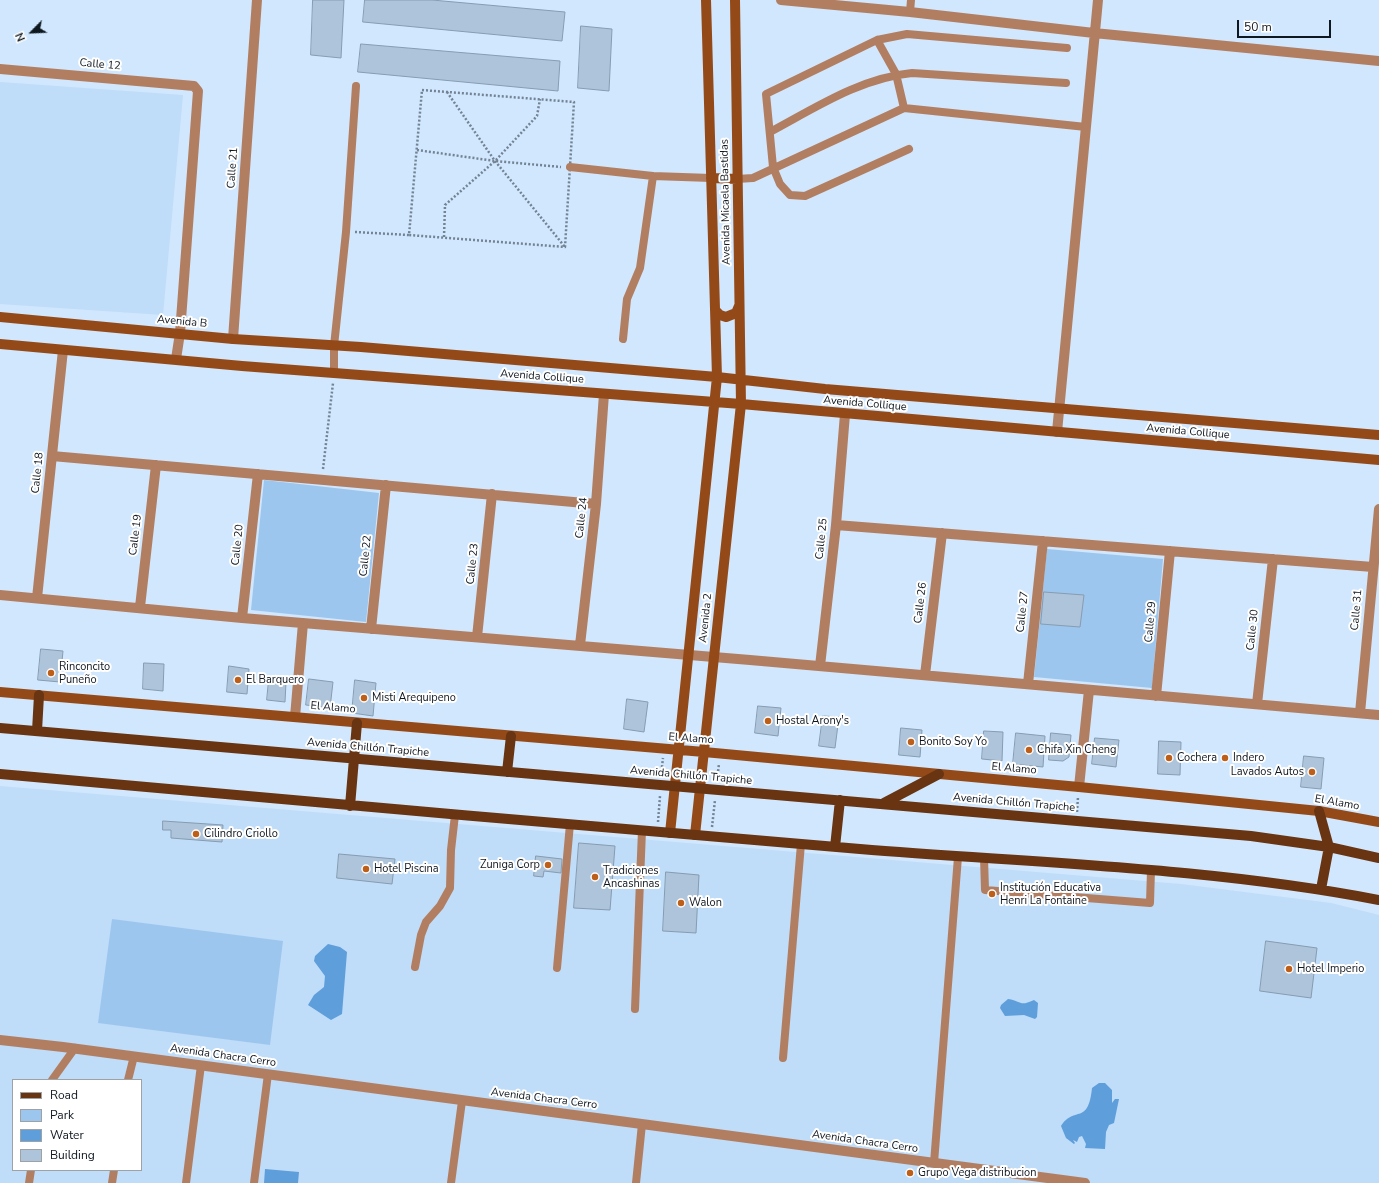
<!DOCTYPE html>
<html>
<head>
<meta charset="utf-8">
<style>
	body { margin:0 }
	#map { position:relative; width:1379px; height:1183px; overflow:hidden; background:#d0e7fe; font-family:"Nunito Sans",sans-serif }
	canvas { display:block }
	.legend { position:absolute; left:12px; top:1079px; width:130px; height:92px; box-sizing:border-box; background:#fff; border:1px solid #9fa2a5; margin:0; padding:5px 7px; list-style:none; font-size:12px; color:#0f171f }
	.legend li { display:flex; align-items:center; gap:8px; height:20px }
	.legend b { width:20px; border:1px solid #9fa2a5 }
	.north { position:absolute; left:12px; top:12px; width:40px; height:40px; -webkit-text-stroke:3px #fff; paint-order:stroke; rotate:246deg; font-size:11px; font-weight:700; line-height:16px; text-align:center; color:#0f171f }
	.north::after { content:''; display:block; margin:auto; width:14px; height:18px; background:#0f171f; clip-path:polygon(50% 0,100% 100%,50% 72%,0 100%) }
	.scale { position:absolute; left:1237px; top:20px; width:94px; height:18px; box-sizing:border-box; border:2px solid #0f171f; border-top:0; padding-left:5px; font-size:12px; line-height:14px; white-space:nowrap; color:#0f171f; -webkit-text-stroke:3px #fff; paint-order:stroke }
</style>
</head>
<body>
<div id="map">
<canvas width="1379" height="1183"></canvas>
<ul class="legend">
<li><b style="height:5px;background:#683412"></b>Road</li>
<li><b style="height:11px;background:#9dc6ee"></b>Park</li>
<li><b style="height:11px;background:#5e9eda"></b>Water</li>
<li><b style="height:11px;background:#adc4da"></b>Building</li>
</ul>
<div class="north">N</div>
<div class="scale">50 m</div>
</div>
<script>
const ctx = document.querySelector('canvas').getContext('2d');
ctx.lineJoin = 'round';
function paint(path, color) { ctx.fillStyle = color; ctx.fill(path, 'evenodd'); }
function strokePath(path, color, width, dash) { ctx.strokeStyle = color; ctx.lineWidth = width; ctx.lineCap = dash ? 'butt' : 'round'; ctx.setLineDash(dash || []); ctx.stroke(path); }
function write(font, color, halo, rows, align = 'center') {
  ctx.font = font + ' "Nunito Sans",sans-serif'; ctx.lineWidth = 4; ctx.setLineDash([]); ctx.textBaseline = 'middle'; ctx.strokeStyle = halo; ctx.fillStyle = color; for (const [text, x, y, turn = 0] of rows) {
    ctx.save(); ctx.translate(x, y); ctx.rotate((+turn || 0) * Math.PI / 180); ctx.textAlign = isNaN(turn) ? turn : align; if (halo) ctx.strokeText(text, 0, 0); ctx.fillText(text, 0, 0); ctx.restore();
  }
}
paint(new Path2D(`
	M0,82L183,95L163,315L0,304Z
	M0,786L1181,884L1331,903L1379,915V1183H0ZM13,1080H141V1170H13Z`), '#bfdcf9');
paint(new Path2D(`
	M264,480L379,493L366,622L251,610Z
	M1047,549L1163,559L1152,688L1034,677Z
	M112,919L283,941L270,1045L98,1023Z`), '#9dc6ee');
paint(new Path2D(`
	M328,944L340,947L347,952L342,1014L331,1020L308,1005L314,995L324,987L325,976L314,961L315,956Z
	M1008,999C1022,1001 1019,1007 1034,1000L1038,1003L1037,1017L1035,1019L1024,1015L1005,1016L1000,1008L1001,1005Z
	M1099,1083H1105L1112,1090V1103L1115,1099H1119L1114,1123L1109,1125L1106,1132L1105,1149L1085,1148L1086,1144L1082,1136L1079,1137L1077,1142L1073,1140L1075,1143L1074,1144L1066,1138L1061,1126C1075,1105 1088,1126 1092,1088Z
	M265,1169L299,1172L298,1183H264Z`), '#5e9eda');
const building = new Path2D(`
	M313,0H344L341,58L311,55Z
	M365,0H432L565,12L562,41L363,22Z
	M581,26L612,29L609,91L578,88Z
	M361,44L560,61L558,91L358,72Z
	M1044,592L1084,595L1080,627L1041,624Z
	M41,649L63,651L60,682L38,680Z
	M144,663L164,664L163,691L143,689Z
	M229,666L249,669L247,694L227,692Z
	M309,679L333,682L330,708L306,705Z
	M269,680L286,682L285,702L267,700Z
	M355,680L376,683L373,716L352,713Z
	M627,699L648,702L644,732L624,729Z
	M758,706L781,708L778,736L755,733Z
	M823,716L839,717L835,748L819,746Z
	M901,728L922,730L920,757L899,755Z
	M984,731L1003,732L1002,761L982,759Z
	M1016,733L1045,736L1043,767L1013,764Z
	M1051,733L1071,735L1069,757L1063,761L1049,760Z
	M1095,738L1119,740L1116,767L1092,764Z
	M1159,741L1181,742L1180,775L1158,774Z
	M1304,756L1324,758L1321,789L1301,787Z
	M163,821L223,825L222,842L171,838V830H163Z
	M579,843L615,846L610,910L574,908Z
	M339,854L395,859L392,884L337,878Z
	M536,856L562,859L561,873L544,871L543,877L534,876Z
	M666,872L699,875L696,933L663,931Z
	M1266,941L1317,948L1311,998L1260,991Z`);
paint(building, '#adc4da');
strokePath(building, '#869cb1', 1);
strokePath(new Path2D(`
	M422,90L574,102L565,247L409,235Z
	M447,92L495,161L565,247
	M417,150L495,161L561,167
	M355,232L409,235
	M444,237L445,205L495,161L537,116L540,99
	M323,469L333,383
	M661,775L663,758
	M717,779L719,764
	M1077,812L1078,797
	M658,822L660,796
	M712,827L715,800`), '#738393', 2.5, [2, 2]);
strokePath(new Path2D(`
	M910,12L911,0
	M877,40L896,74L904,108
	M770,132C815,108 860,78 912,73L1066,83
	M909,149L805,196L790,195L780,184L773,167L766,94L877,40L907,34L1067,48
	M570,167L653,176L711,178
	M737,179L753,178L904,108L1086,127
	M623,339L627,299L640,268L653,176
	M334,373V346L346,232L356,86
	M984,857L985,890L1150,903L1151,870
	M415,967L421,935L426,922L440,906L450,888L451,850L455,815
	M557,968L570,824
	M635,1009L642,830
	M783,1058L801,844
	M52,1080L75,1048
	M128,1080L134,1056
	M934,1163L958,857
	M29,1183L31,1170
	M112,1183L114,1170
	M186,1183L201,1065
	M254,1183L268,1074
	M451,1183L462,1101
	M636,1183L642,1124`), '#b27e61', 8);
strokePath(new Path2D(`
	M781,0L910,12L1094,33L1379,61
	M0,69L194,86L198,91L180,333L176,359
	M233,339L257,0
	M1057,432L1098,0
	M52,456L596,504
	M836,525L1373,567
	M0,595L242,618L750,660L1379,715
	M37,598L63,350
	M140,607L156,465
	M242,618L258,474
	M371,629L386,485
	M477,637L492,494
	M580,645L596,504L604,394
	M820,666L836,525L845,414
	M925,675L942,533
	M1028,684L1043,541
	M1156,696L1170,551
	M1257,704L1273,559
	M1360,713L1379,509
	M295,717L303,623
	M1079,787L1089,690
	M0,1040L63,1047L1085,1183`), '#b27e61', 10);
strokePath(new Path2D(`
	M711,178L737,179
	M715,310L720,315L726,317L736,313L739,306
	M0,317L233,339L361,347L717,377L825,389L1379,435
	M0,344L242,366L741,404L1379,460
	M0,692L704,752L1079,787L1319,811L1379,822
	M670,833L717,377L706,0
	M695,835L741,404L735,0`), '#944a18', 10);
strokePath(new Path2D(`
	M0,728L1251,836L1329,847L1379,858
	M37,731L39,695
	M507,772L511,736
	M0,774C287,800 573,825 860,849C1033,863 1208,867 1379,900
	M884,803L939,774
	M350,806L357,723
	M1319,811L1329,847L1321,889
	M835,847L840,800`), '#683412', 10);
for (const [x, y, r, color] of [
	[51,673,4,"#bd5e19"],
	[238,680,4,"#bd5e19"],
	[364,698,4,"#bd5e19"],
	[768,721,4,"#bd5e19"],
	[911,742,4,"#bd5e19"],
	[1029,750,4,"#bd5e19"],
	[1169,758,4,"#bd5e19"],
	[1225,758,4,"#bd5e19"],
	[1312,772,4,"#bd5e19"],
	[196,834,4,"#bd5e19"],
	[548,865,4,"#bd5e19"],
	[366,869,4,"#bd5e19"],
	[595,877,4,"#bd5e19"],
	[992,894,4,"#bd5e19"],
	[681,903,4,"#bd5e19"],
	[1289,969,4,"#bd5e19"],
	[910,1173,4,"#bd5e19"]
]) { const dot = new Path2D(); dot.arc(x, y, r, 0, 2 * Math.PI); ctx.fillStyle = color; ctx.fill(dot); strokePath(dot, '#fff', 1.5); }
write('11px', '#0f171f', '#fff', [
	["Calle 12",100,65,5],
	["Calle 21",233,168,-86],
	["Avenida Micaela Bastidas",726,202,-91],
	["Avenida B",182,322,5],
	["Avenida Collique",542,377,4],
	["Avenida Collique",865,404,5],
	["Avenida Collique",1188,432,5],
	["Calle 18",38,473,-84],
	["Calle 24",582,518,-84],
	["Calle 19",136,535,-83],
	["Calle 25",822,539,-84],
	["Calle 20",238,545,-84],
	["Calle 22",366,556,-84],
	["Calle 23",473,564,-84],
	["Calle 26",921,603,-83],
	["Calle 31",1357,610,-85],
	["Calle 27",1023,612,-84],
	["Avenida 2",706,618,-84],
	["Calle 29",1151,622,-85],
	["Calle 30",1253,630,-84],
	["El Alamo",333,708,5],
	["El Alamo",691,739,4],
	["Avenida Chillón Trapiche",368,748,5],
	["El Alamo",1014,769,5],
	["Avenida Chillón Trapiche",691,776,5],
	["Avenida Chillón Trapiche",1014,803,5],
	["El Alamo",1337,803,10],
	["Avenida Chacra Cerro",223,1056,8],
	["Avenida Chacra Cerro",544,1099,7],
	["Avenida Chacra Cerro",865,1142,8]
]);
write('11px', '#0f171f', '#fff', [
	["Rinconcito",59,667],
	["Puneño",59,680],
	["El Barquero",246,680],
	["Misti Arequipeno",372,698],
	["Hostal Arony's",776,721],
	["Bonito Soy Yo",919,742],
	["Chifa Xin Cheng",1037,750],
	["Cochera",1177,758],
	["Indero",1233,758],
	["Lavados Autos",1304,772,"right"],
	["Cilindro Criollo",204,834],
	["Zuniga Corp",540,865,"right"],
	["Hotel Piscina",374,869],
	["Tradiciones",603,871],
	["Ancashinas",603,884],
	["Institución Educativa",1000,888],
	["Henri La Fontaine",1000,901],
	["Walon",689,903],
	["Hotel Imperio",1297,969],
	["Grupo Vega distribucion",918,1173]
], 'left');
</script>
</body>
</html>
